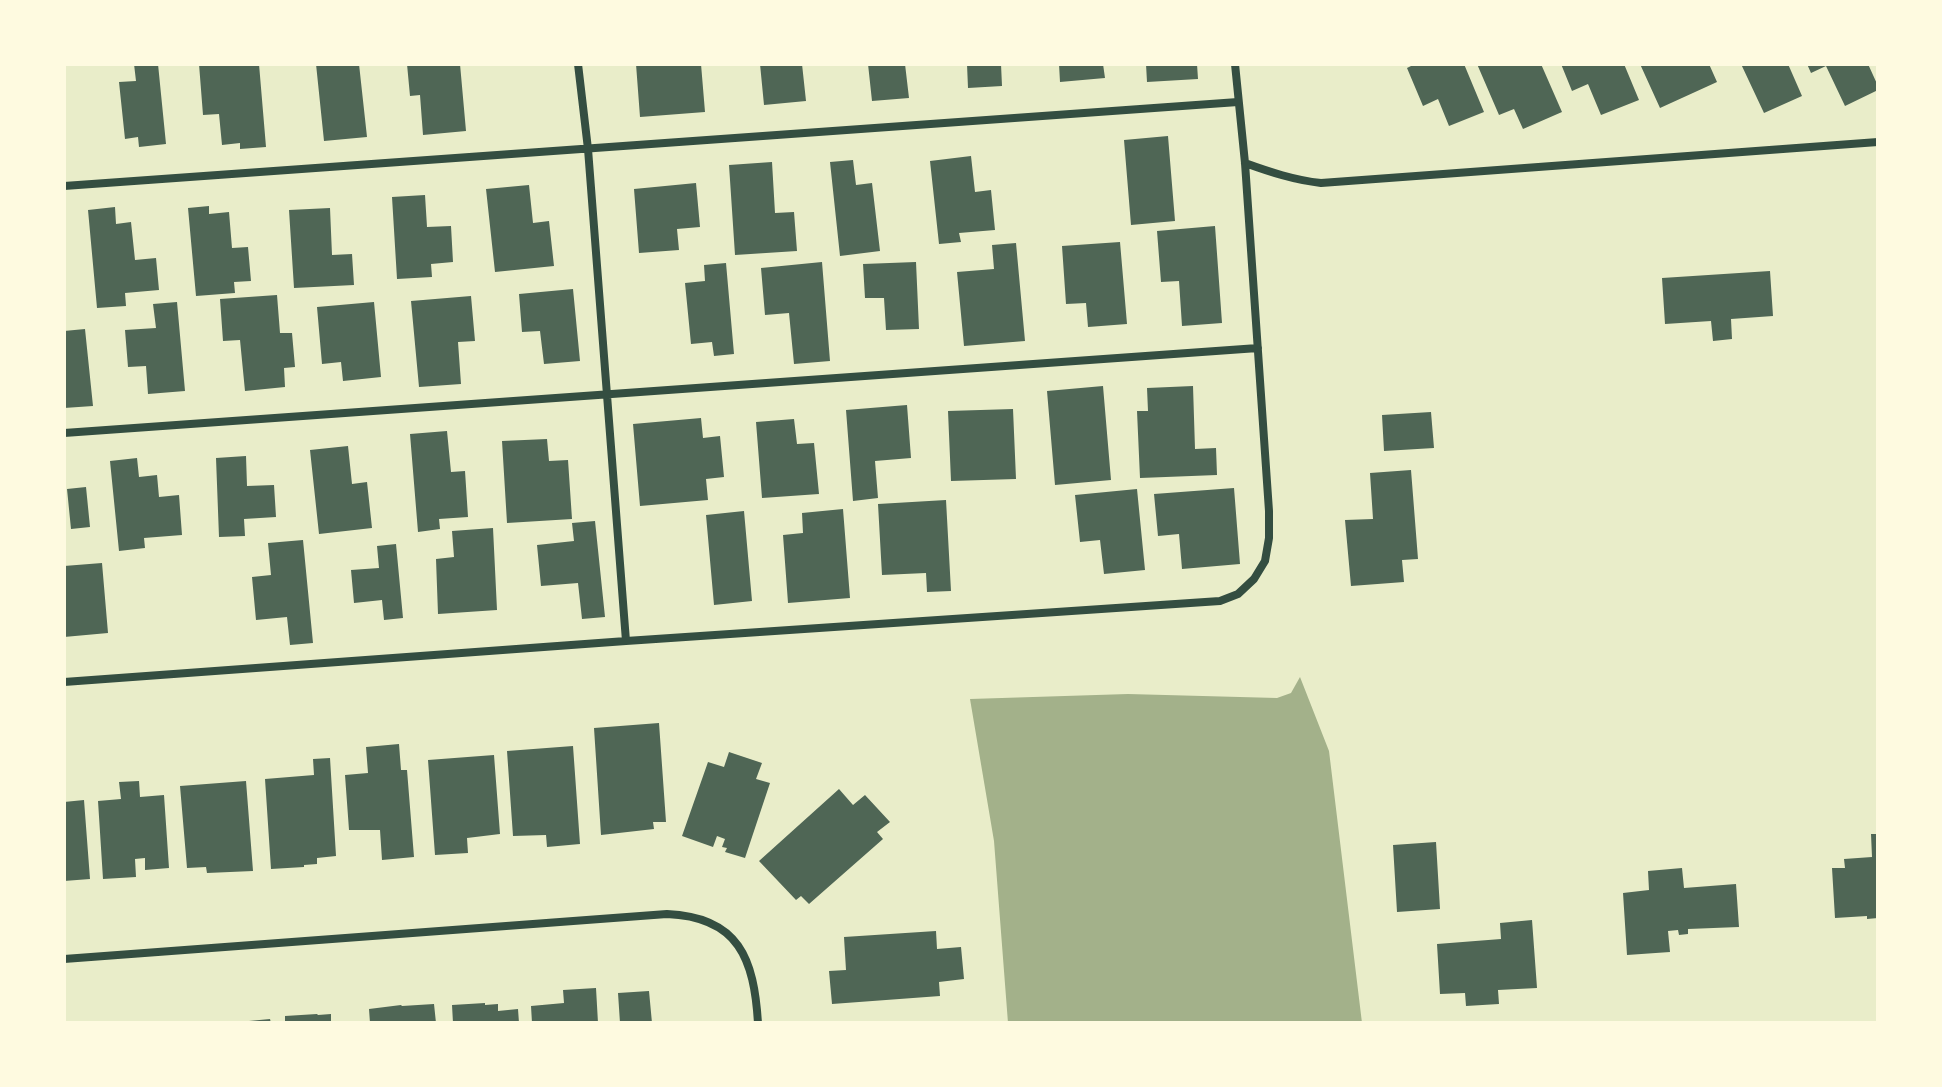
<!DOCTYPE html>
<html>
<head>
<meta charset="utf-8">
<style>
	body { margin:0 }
	#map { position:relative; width:1942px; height:1087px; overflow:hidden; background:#e9edc9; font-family:"IBM Plex Sans",sans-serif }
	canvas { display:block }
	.frame { position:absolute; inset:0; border:66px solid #fefae0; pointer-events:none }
</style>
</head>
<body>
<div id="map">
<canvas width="1942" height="1087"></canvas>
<div class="frame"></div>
</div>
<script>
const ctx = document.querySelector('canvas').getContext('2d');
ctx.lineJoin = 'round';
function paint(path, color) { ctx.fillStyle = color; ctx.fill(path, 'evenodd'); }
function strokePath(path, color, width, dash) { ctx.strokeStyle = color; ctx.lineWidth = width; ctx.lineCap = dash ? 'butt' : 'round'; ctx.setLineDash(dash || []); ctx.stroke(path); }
paint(new Path2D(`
	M1300,677L1329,751L1362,1023H1008L994,841L970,699L1128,694L1277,698L1291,693Z`), '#a3b18a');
paint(new Path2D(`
	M134,64H158L166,144L139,147L138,137L125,139L119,82L136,81Z
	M199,64H259L266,147L240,149V143L222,145L219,114L203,115Z
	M316,64H359L367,137L324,141Z
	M407,64H460L466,131L423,135L420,95L410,96Z
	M636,64H701L705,112L640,117Z
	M760,64H802L806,101L764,105Z
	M868,64H905L909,98L872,101Z
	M967,64H1001L1002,86L968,88Z
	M1059,64H1103L1105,78L1060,82Z
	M1146,64H1197L1198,79L1147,82Z
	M1415,64H1464L1484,112L1449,126L1438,99L1423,106L1407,68Z
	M1477,64H1541L1562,112L1523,129L1514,109L1499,115Z
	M1561,64H1624L1639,100L1601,115L1588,84L1572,91Z
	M1640,64H1709L1717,82L1660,108Z
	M1741,64H1788L1802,96L1764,113Z
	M1807,64H1868L1878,86V90L1845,106L1826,66L1811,73Z
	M1168,136L1175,221L1131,225L1124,140Z
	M971,156L975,192L991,190L995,230L959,233L961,242L939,244L930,161Z
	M853,160L856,185L872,183L880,251L840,256L830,162Z
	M772,162L775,213L794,212L797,251L735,255L729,165Z
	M696,183L700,227L677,229L679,250L639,253L634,189Z
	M529,185L533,223L549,221L554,266L495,272L486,189Z
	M425,195L427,227L451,226L453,262L431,264L432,277L397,279L392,197Z
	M209,206V214L229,212L232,248L248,247L251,281L234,282L235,293L196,296L188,208Z
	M115,207L116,224L131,222L135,260L156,258L159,290L125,293L126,306L97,308L88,210Z
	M330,208L332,255L352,254L354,285L294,288L289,210Z
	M1215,226L1222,323L1182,326L1179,281L1161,282L1157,231Z
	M1120,242L1127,324L1088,327L1086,303L1066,304L1062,246Z
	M1016,243L1025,341L964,346L957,272L994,269L992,245Z
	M822,262L830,361L794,364L789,313L765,315L761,268Z
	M916,262L919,329L886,330L884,298H865L863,264Z
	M726,263L734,354L714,356L712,342L691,344L685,283L705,281L704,265Z
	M1770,271L1773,316L1731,319L1732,339L1713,341L1711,321L1665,324L1662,278Z
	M573,289L580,361L544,364L540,331L522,332L519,294Z
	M277,295L280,333H292L295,367L284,368L285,387L245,391L240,340L223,341L220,299Z
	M471,296L475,341L458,342L461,384L419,387L411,301Z
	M177,302L185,391L148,394L146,366L128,367L125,330L156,328L153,304Z
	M374,302L381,377L343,381L341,362L322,364L317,307Z
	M85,329L93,406L64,408V331Z
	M1103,386L1111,480L1055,485L1047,391Z
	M1193,386L1195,449L1216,448L1217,475L1140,478L1137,411H1148L1147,388Z
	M907,405L911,458L875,461L878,498L853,501L846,410Z
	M1013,409L1016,479L951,481L948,411Z
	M1431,412L1434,448L1384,451L1382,415Z
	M701,418L703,438L720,436L724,477L706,479L708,500L640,506L633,424Z
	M794,419L797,444L814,443L819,494L762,498L756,422Z
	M447,431L451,472L465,471L468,517L439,519L440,529L418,532L410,434Z
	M547,439L549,461L568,460L572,519L507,523L502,441Z
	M348,446L352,484L367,482L372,528L319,534L310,450Z
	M246,456L247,486L274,485L276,517L244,519L245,536L219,537L216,458Z
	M137,458L139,477L157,475L159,497L179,495L182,535L144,538L145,548L119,551L110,461Z
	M1411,470L1418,559L1402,560L1404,582L1351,586L1345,520L1373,519L1370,473Z
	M86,487L90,527L71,529L67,489Z
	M1234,488L1240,564L1182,569L1179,534L1158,536L1154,494Z
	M1137,489L1145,570L1104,574L1100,540L1080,542L1075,495Z
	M946,500L951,591L927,592L926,573L882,575L878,504Z
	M843,509L850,598L788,603L783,535L803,533L802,513Z
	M744,511L752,601L714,605L706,515Z
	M595,521L605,617L582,619L578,583L541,586L537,545L574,541L572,523Z
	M493,528L497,610L438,614L436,559L454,557L452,531Z
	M303,540L313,643L290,645L287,617L256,620L252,577L271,575L268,543Z
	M396,544L403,618L384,620L382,600L354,603L351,570L379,568L377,546Z
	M102,563L108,633L64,637V566Z
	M659,723L666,822H653L654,829L601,835L594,728Z
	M399,744L401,770H407L414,857L382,860L380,830H349L345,775L368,773L366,747Z
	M573,746L580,844L547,847L546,835L513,836L507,751Z
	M729,752L762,763L756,779L770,783L745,858L725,852L727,848L722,847L725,839L717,836L713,847L682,836L708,762L724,767Z
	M494,755L500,834L467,838L468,853L435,855L428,760Z
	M330,758L336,856L317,858V864L304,865V867L271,869L265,779L314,775L313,759Z
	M139,781L140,797L164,795L169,868L145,870V858L135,859L136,877L103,879L98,801L121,799L119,782Z
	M246,781L253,871L207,873L206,867L187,868L180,786Z
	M839,789L853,805L865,795L890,822L877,832L883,839L809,904L801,896L796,900L759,861Z
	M84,800L90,879L64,881V802Z
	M1871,834H1878V918L1867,919V916L1835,918L1832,868H1845L1844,859L1872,857Z
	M1436,842L1440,909L1397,912L1393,845Z
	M1682,868L1684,888L1736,884L1739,927L1688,929V934L1679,935L1678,930L1668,931L1670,952L1627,955L1623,893L1649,890L1648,871Z
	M1532,920L1537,988L1498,990L1499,1004L1466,1006L1465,993L1440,994L1437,944L1501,939L1500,923Z
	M936,931L937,949L961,947L964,979L939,982L940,996L832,1004L829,971L846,970L844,937Z
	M596,988L598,1023H532L531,1006L564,1003L563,990Z
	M649,991L652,1023H620L618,993Z
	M485,1003V1005L498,1004V1011L518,1009L519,1023H453L452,1005Z
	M434,1004L436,1023H370L369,1009L401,1005L402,1006Z
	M317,1014L318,1015L331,1014V1023H285V1016Z
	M270,1019L271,1023H249V1021Z`), '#4f6655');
strokePath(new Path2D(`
	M578,64L588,149L626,641
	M1245,163C1270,172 1294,180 1321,183L1878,142
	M64,186L1238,102
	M64,433L1258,348
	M64,682L626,641L1220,601L1238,594L1254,579L1265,561L1269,538V511L1245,163L1235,64
	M64,959L667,914C739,917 754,959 758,1023`), '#344e41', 8);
</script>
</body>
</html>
